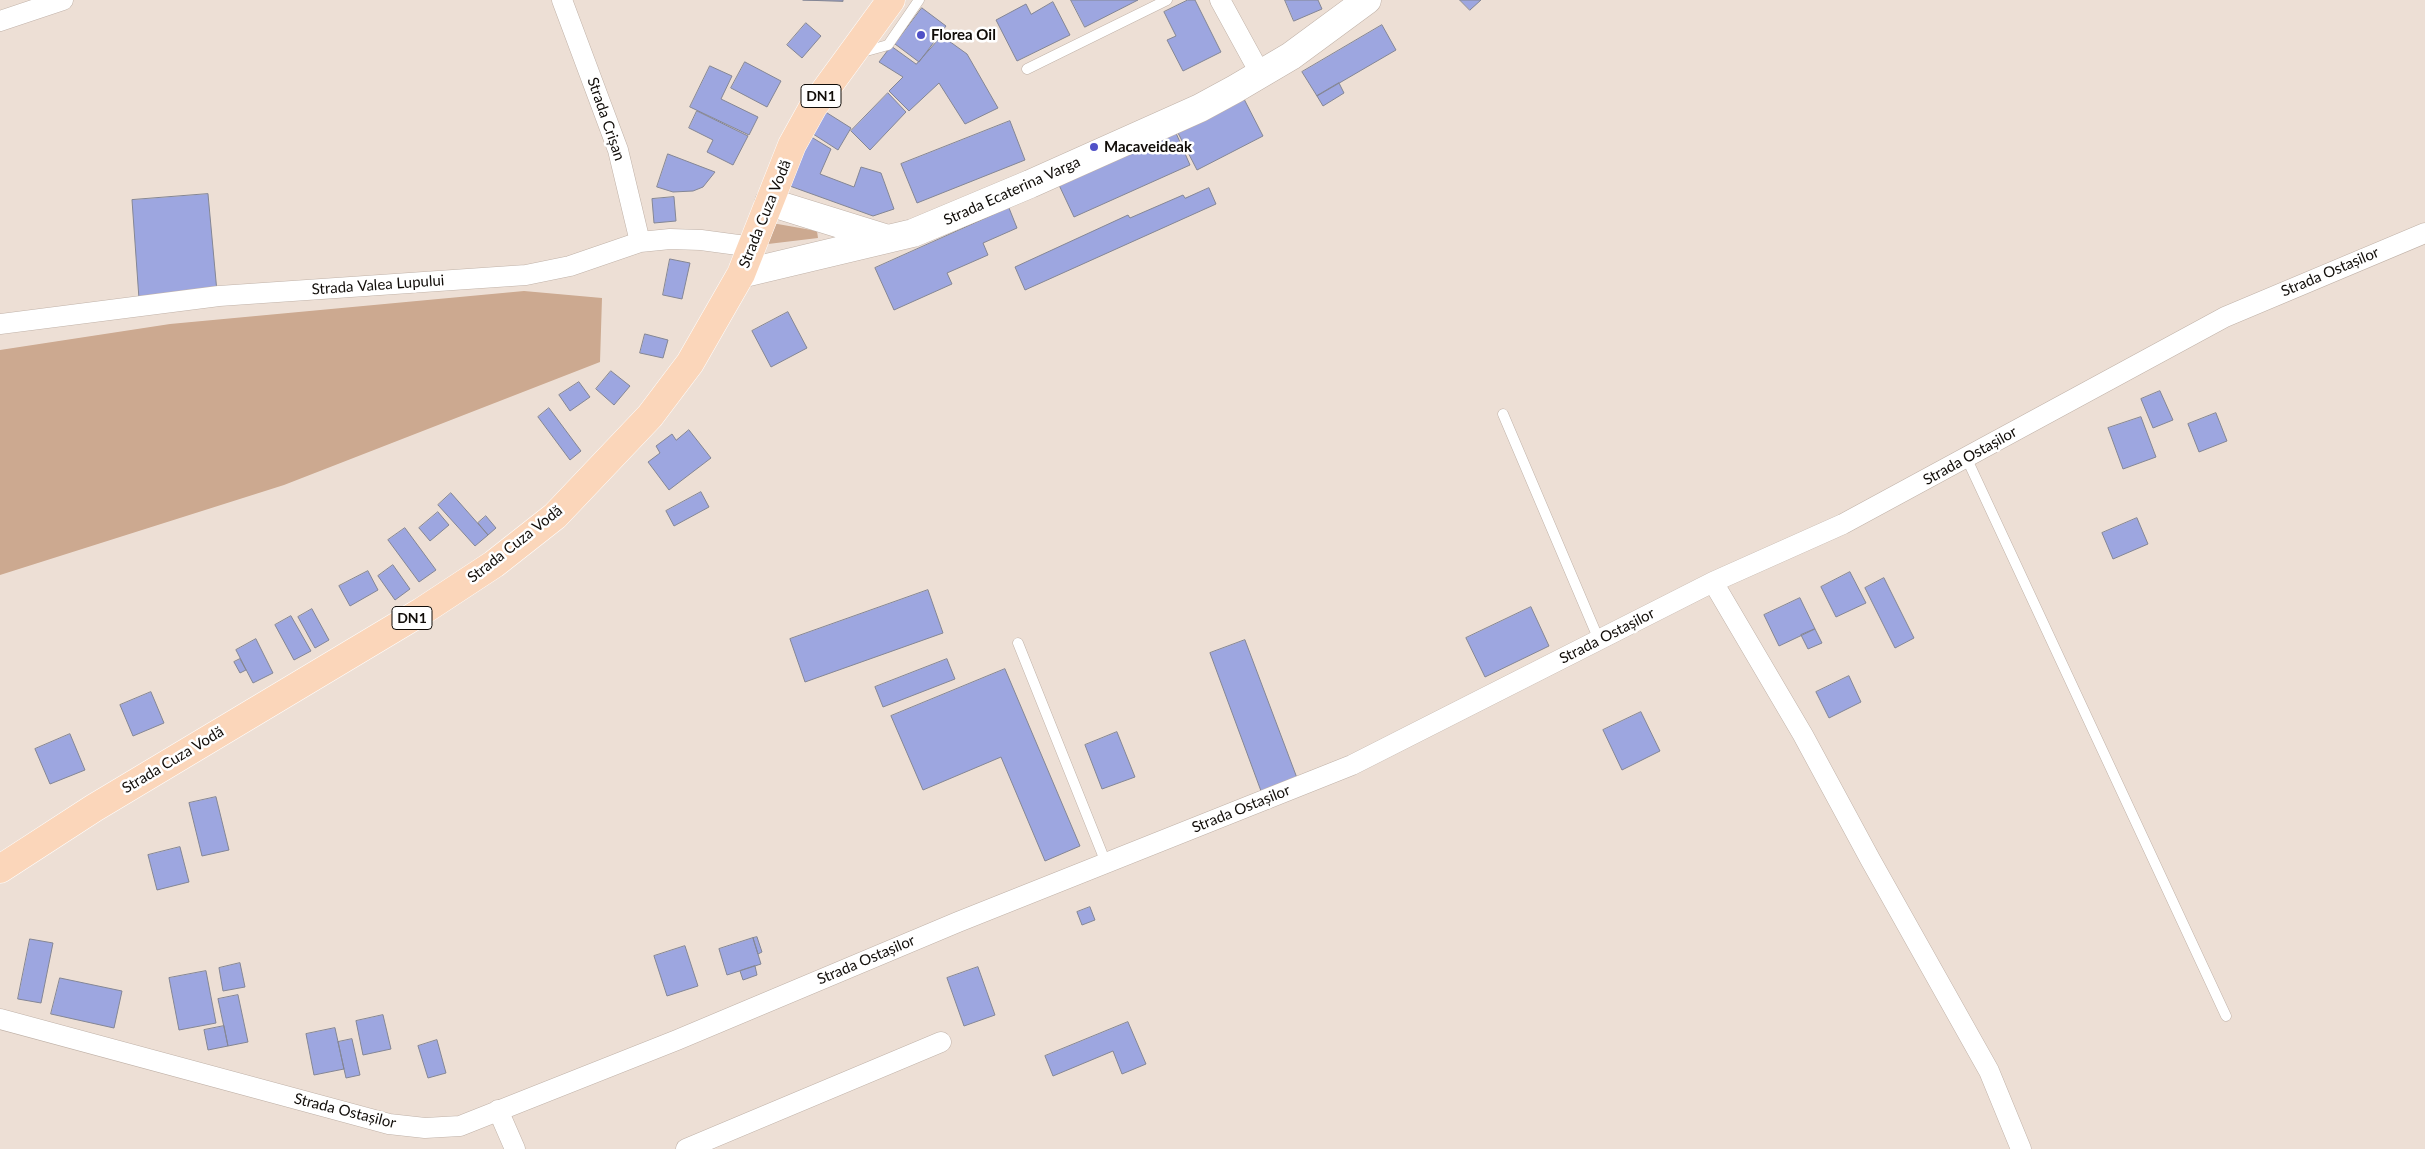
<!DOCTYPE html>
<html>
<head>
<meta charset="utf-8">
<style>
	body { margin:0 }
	canvas { display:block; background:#eddfd5 }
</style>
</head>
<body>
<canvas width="2425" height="1149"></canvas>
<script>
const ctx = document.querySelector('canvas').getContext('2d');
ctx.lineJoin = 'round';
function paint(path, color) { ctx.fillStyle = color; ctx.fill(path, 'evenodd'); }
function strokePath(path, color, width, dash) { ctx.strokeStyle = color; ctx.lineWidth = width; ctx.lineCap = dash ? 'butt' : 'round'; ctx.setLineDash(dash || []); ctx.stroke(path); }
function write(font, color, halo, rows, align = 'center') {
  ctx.font = font + ' Lato,sans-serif'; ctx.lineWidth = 5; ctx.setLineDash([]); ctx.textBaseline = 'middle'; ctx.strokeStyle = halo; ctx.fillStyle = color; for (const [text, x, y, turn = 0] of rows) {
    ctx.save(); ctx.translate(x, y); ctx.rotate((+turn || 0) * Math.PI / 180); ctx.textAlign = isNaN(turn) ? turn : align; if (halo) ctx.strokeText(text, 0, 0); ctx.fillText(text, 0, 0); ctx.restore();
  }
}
paint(new Path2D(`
	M772,223L817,231L818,238L768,244Z
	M524,291L602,298L600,362L284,485L0,575V350L170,324Z`), '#cca990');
const building = new Path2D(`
	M803,0H843V1Z
	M1071,0H1138L1085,27Z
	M1188,0H1195L1221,52L1183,71L1167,40L1176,36L1164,12Z
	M1285,0H1318L1322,9L1294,21Z
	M1460,0H1481L1470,10Z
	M1053,2L1070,35L1017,61L996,20L1026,4L1031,14Z
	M922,8L946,26L919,62L895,44Z
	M806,23L821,36L802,58L787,45Z
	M1382,25L1396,50L1317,96L1302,72Z
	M942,36L967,54L998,108L965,124L939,83L909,111L889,91L903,77L879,62L891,46L916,64Z
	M745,62L781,81L767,107L731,88Z
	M710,66L732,76L721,99L758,117L749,135L690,107Z
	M1339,83L1344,93L1323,106L1317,96Z
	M888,93L906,112L870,150L851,131Z
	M1244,99L1263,136L1197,170L1178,133Z
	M697,111L748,136L733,165L707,152L713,140L689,128Z
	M824,111L851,128L838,150L810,132Z
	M1010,121L1025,160L917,203L901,164Z
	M1176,133L1190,165L1074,217L1059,185Z
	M808,135L831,149L820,174L854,187L861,167L881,173L894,209L873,216L787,185Z
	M668,154L715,172L703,187L693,191L673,192L657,187Z
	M1209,188L1216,204L1025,290L1015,267L1128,215L1130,218L1183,195L1185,198Z
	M208,194L217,292L139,299L132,200Z
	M674,197L676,221L654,223L652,199Z
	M1009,208L1017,228L983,243L988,255L947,273L952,284L894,310L875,268Z
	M670,259L690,263L682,299L663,295Z
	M788,312L807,348L771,367L752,331Z
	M645,334L668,340L663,358L640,353Z
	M611,371L630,386L614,405L596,389Z
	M579,382L590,397L570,411L559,395Z
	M2160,391L2173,420L2153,428L2141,399Z
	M549,408L581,451L570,460L538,417Z
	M2216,413L2227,441L2199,452L2188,424Z
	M2141,417L2156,457L2123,469L2108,428Z
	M689,430L711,458L669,490L648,462L660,453L656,446L672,434L676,440Z
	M701,492L709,507L674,526L666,511Z
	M451,493L488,535L475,546L438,505Z
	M438,512L449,525L430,541L419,528Z
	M486,516L496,528L488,535L478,523Z
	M2137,518L2148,544L2113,559L2102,533Z
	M405,528L436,570L419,582L388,540Z
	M393,565L410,589L395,600L378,576Z
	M368,571L378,590L350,606L339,586Z
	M1850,572L1866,603L1836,617L1821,587Z
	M1884,578L1914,638L1895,648L1865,588Z
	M928,590L943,633L805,682L790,639Z
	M1800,598L1815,629L1779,646L1764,615Z
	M1531,607L1549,646L1485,677L1466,638Z
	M312,609L329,640L315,648L298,617Z
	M291,616L311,651L294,660L275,625Z
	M1815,629L1822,643L1808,649L1801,635Z
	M256,639L273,673L253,683L236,650Z
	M1245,640L1297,778L1261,791L1210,653Z
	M240,659L246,670L240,673L234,662Z
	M947,659L955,679L883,707L875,687Z
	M1005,669L1080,846L1045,861L1001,757L923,790L891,716Z
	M1849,676L1861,702L1829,718L1816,692Z
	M151,692L164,723L133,736L120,705Z
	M1641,712L1660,751L1622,770L1603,730Z
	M1117,732L1135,777L1102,789L1085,745Z
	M70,734L85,770L50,784L35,749Z
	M216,797L229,850L202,856L189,803Z
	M180,847L189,882L157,890L148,855Z
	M1090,907L1095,920L1082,925L1077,912Z
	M757,937L762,952L758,954L753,938Z
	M753,938L761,964L727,975L719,949Z
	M30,939L53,943L41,1003L18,999Z
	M685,946L698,986L667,996L654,956Z
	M240,963L245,987L223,991L219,968Z
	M755,966L757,975L743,980L740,971Z
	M978,967L995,1015L964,1026L947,978Z
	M206,971L216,1023L179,1030L169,978Z
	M60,978L122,991L114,1028L51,1014Z
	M238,995L248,1042L228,1046L218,999Z
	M383,1015L391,1049L363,1055L356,1021Z
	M1128,1022L1146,1064L1122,1074L1113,1051L1053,1076L1045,1056Z
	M224,1026L228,1046L208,1050L204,1030Z
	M335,1028L344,1069L314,1075L306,1034Z
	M352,1039L360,1075L346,1078L338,1042Z
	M437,1040L446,1073L428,1078L418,1046Z`);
paint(building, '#9da6e0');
strokePath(building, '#848694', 1);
const service = new Path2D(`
	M859,53L888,45L919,0
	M1027,69L1167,0
	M1503,414L1599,640
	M1966,457L2226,1016
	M1018,643L1106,863`);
const minor = new Path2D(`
	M562,0L618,150L640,242
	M1220,0L1261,75
	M0,21L63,0
	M0,324L219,296L526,275L570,266L640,242L670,239L701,240L753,247
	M1713,582L1803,735L1870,859L1989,1071L2021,1149
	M0,1019L389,1124L425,1128L460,1126L677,1040L958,922L1352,765L1713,582L1843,524L2225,317L2425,233
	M498,1110L515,1149
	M686,1149L941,1042`);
const secondary = new Path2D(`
	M769,202L885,238
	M741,274L913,233L1030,184L1200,108L1235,89L1291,56L1367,0`);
const primary = new Path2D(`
	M0,869L94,808L421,612L494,564L555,516L650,416L690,363L741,274L792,145L813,107L891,0`);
strokePath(service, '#c0b2a8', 11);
strokePath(minor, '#c0b2a8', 21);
strokePath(secondary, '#c0b2a8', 29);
strokePath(primary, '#fff', 29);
strokePath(service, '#fff', 10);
strokePath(minor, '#fff', 20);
strokePath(secondary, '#fff', 28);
strokePath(primary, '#fbd6ba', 28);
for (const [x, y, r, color] of [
	[921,35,5,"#5051c7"],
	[1094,147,5,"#5051c7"]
]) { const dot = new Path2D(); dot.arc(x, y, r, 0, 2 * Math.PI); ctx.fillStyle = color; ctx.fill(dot); strokePath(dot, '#fff', 2); }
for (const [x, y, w] of [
	[821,96,40],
	[412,618,40]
]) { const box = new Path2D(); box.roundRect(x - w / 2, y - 11.5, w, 23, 4); ctx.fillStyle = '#fff'; ctx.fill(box); strokePath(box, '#110d09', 1); }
write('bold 14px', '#110d09', null, [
	["DN1",821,96],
	["DN1",412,618]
]);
write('bold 15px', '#110d09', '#fff', [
	["Florea Oil",931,35],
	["Macaveideak",1104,147]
], 'left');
write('15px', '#110d09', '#fff', [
	["Strada Crișan",606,119,71],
	["Strada Ecaterina Varga",1012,191,-24],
	["Strada Cuza Vodă",765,214,-68],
	["Strada Ostașilor",2330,272,-23],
	["Strada Valea Lupului",378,285,-4],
	["Strada Ostașilor",1970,456,-29],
	["Strada Cuza Vodă",515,544,-38],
	["Strada Ostașilor",1607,636,-27],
	["Strada Cuza Vodă",173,760,-31],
	["Strada Ostașilor",1241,809,-22],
	["Strada Ostașilor",866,960,-23],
	["Strada Ostașilor",345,1111,14]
]);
</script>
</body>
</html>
